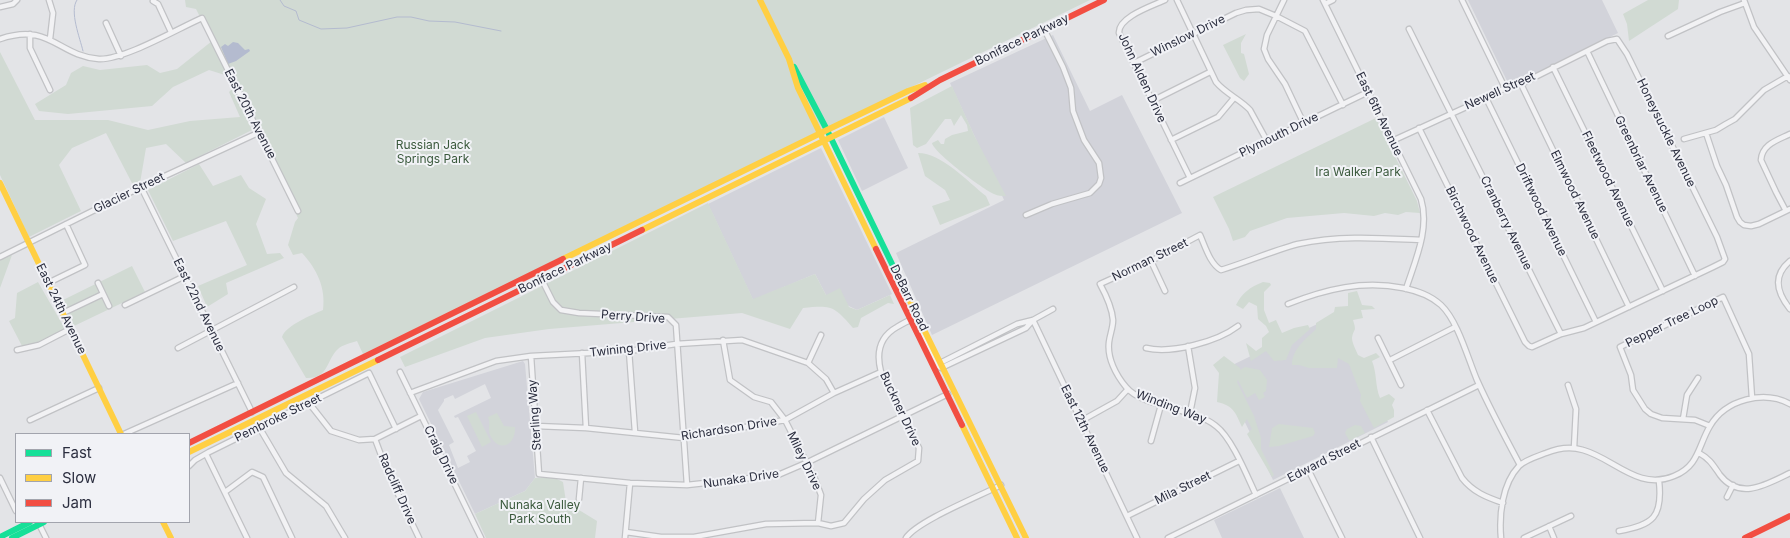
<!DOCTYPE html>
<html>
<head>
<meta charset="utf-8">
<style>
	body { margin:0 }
	#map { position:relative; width:1790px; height:538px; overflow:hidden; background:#e3e4e7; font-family:Inter,sans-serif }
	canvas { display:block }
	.legend { position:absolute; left:15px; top:433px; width:175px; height:90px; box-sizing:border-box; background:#f1f2f6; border:1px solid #a2a4ad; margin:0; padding:6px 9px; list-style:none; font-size:15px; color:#2b2e3f }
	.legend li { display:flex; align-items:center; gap:10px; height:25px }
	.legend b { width:25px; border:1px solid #a2a4ad }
</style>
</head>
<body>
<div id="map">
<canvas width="1790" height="538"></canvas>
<ul class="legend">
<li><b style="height:6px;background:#16e098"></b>Fast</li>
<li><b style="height:6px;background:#ffcf43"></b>Slow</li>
<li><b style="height:6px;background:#f24e42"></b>Jam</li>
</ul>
</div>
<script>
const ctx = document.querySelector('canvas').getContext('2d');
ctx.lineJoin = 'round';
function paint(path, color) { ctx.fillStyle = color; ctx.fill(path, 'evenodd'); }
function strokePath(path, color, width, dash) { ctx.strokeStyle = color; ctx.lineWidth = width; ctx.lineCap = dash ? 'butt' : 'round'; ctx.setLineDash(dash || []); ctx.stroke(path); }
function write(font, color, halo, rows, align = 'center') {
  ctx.font = font + ' Inter,sans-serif'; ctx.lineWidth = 4; ctx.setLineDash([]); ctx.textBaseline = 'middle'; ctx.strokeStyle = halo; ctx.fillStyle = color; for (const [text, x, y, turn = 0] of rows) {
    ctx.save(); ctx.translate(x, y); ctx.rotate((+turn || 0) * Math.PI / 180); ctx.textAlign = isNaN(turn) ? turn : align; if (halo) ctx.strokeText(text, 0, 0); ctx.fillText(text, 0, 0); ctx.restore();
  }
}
paint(new Path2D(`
	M1468,0H1602L1618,33L1514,84L1508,83Z
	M1053,35L1090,111L1122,95L1182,213L932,335L896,253L1004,200L950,83Z
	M884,117L908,168L862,191L838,140Z
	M821,148L892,294L857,310L826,295L815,274L753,300L708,204Z
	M1338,314L1388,422L1273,480L1220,371Z
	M523,361L525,364L535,478L525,491L475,514L419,399L423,392ZM485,384L491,398L454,416L455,418L458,417L476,451L467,456L470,462L458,468L449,445L454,442L438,410L444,401V399L453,395L455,399Z
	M1280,488L1304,538H1222L1214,520Z`), '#d2d3da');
paint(new Path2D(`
	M185,0H1090L363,354L357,341C351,343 342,345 338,349C326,360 329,379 306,378L282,337C286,325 312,315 323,310C326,288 317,269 302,253L293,255L288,245L295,222L298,218L228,76L209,70L173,87L152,106L68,114L39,111L35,104L66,85L71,73L83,66L100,70L147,65L160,73L177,69L212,41L196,9L186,7Z
	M1648,0H1679L1678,9L1629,41L1627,24L1623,14Z
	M1246,34L1241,43V53L1244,54L1249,74L1244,81L1240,78L1223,45Z
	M0,52L35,120H108L148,130L190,121L240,117L229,92L232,89L252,130L186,163L166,144L146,148L140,183L133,185L106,133L72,148L59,165L81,211L29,237L0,175Z
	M952,86L975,137L1006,196C1002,196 998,196 994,194C984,190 933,152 932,143L938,140L941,144H944L945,139L952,135L968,131L967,125L961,115L954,126L951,119H945L926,144L917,148L913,145L910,108Z
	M1376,118L1417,201L1420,213L1406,212L1398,215L1385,213L1374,216L1344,213L1287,218L1250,231L1245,237L1233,241L1229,229L1213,197Z
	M918,153C942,153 968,182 986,196L990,205L940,225L932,206L950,200L945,190L925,176Z
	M199,164L213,186L241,175L249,188L266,199L256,224L267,254L280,253L284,258L226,283L228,294L207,307L198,286L247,265L226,221L173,241L148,190Z
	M708,203L753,299L815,274L826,295L840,288L849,307L857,310L890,295L894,304L888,303L861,318L858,327L853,328C834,306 832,305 803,308L790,329L742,313L549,329L485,338L405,367L400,357Z
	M12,255L0,288V260Z
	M132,266L145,292L74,326L61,301Z
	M38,282L65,329L30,346H22L9,321L15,318L17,293Z
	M1263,282L1270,283L1271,285L1264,292V310L1269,323L1276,320L1282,333L1294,328L1308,325L1310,329L1292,345L1286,360L1274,361L1266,351L1251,361L1246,343L1256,351L1262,347V338L1269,332L1266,326L1258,319L1257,306L1249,302L1243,309L1236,305C1242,293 1250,287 1263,282Z
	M1357,291L1362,305L1372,306L1375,309L1361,310L1363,318L1353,320C1357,333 1354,327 1352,338C1352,343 1356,350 1358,355L1364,358L1376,353L1380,357L1372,361C1377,373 1375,386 1380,398L1389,394L1395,399L1392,405L1394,410V417L1374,428L1360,401L1361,395L1349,364L1338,358L1337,368H1309L1299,365H1292C1292,349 1306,339 1316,329V323L1334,312L1335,307L1348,306V293Z
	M1224,356L1240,368V370L1245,367L1260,370L1267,380L1266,391L1263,393L1265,397L1259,400L1255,393L1247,398L1238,380L1237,382L1254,416L1261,438V449L1274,475L1272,477L1247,434L1252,429L1247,419L1242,427C1235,412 1234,406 1217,402L1219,373L1213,365Z
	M476,412L491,442L482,447L467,416Z
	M497,413L504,426L515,427C516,445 500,453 491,437C487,430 491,424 488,417Z
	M1279,424L1313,428L1315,433L1313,436L1279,446L1269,447L1272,428Z
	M1355,425L1361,426L1365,433L1351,440H1349L1345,433L1347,429Z
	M553,477L563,482L566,502L597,521L595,538H486L475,514L525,491L535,478Z`), '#d1dad3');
paint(new Path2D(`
	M233,42L238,43L245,50L249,49L250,51L236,61L228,64L221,47L225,44L228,46Z`), '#b4bbcf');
strokePath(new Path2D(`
	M77,0C69,11 80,38 83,51
	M280,0L284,6L296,11L299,20L321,29L347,28L397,17H411L429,21L455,22L501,31`), '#b4bbcf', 1);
const street = new Path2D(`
	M49,0L53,13L50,39
	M1165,0C1152,6 1118,17 1119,33L1190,178
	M1177,0L1216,82C1226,94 1240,99 1250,110L1267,141
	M1284,0L1267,35L1264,49L1268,59L1285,84L1304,124
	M1323,0L1421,199C1430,229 1415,261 1406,289
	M1462,0L1505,88
	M1744,0L1754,27L1790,80
	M153,1L158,4L171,32
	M1325,4L1333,0
	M0,7L13,4L17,0
	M106,23L121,56
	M1409,29L1561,334
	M30,34V48L50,90
	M1668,36L1720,12L1745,3
	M0,39C50,22 58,56 99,59C124,60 177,29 202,18L298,211
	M1587,51L1695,276
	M1134,63L1236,13L1246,10L1259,9L1276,16L1305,31L1343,105
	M1553,67L1663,291
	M1521,84L1629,307
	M1486,98L1596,322
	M1152,101L1210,72
	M1706,133L1717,166L1726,185L1737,217L1740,222L1744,225L1751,226L1759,224L1790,209
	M1684,139L1716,130L1726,124L1735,119L1764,90L1788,76
	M1171,140L1218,117L1234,98
	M1392,141L1486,98L1505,88L1521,84L1607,41L1617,39L1627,54L1717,237L1725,259L1723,262L1713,267L1584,328L1561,334L1532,347L1529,346L1525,342L1419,128
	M1180,183L1368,92
	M141,187L252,412
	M1786,211L1776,192L1761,160C1762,144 1778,140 1790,134
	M1026,215L1052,204L1090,193L1099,184L1101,178L1099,163L1084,140L1073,111L1071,88L1063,67L1044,29
	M0,257L141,187L260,132
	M1151,261L1165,291
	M1790,261C1772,276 1777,293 1790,309
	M541,278L553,302L561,310L579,313L668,317L676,325L687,485
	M48,283L85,265L66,224
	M98,283L109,306
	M1288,304C1326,289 1363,280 1403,288C1418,291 1430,295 1441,305C1458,321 1468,359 1477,380C1490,409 1505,437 1520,465
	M125,305L185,276
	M63,313L103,294
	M1033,320L1137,538
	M918,328L937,365L941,368L1026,328L1033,320
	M1378,338L1401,385
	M723,340L730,380L754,397L771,402L785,420L815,479L821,495L818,523
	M1188,346L1195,388L1190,413
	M178,348L294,287
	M1146,348C1171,354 1217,342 1238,326
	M17,350L39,345L70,329
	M629,351L635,432
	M582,353L586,428
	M531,356L539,474L630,483L687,485L778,475L806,463L948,394
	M1390,360L1455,327
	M808,363L821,335
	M940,363L1017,324L1033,320L1053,309
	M400,372L481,538
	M1568,385L1576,409L1574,448
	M410,393L496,361L531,356L629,351L676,344L742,340L808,363L826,379L834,393
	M309,403L331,431L359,440L375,439L421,416
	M1427,410L1462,478C1473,492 1486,497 1503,503
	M1683,419L1687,395L1698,378
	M30,420L99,388
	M1081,421L1117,401L1128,389
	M536,426L586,428L684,438L785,420L834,393L881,372
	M1710,426L1695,420L1662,418L1651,414L1645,409L1633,390L1631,375L1620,347L1723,297L1749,354L1752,398
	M259,427L286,473L326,506L345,538
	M124,434L238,383
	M1371,437L1420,538
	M375,439L387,471L419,538
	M1151,441L1161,405
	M1699,453C1710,459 1713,465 1720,475C1740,501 1767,484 1790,473
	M206,454L247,538
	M189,466L195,460L209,452L369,373L396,429
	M1308,469L1342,538
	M0,478L16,511
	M225,492L252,472L263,477L292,538
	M1256,495C1247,476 1232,438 1216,426C1194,408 1142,407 1126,387C1116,375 1107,358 1109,342C1110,334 1113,328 1113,320C1112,307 1106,295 1100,284L1151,261L1200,235C1205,246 1210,264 1221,270C1247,262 1272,251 1298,244C1339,235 1380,238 1421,240
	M1727,497L1733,485
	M579,499L581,478
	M1127,516L1239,461
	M39,524L46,538
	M1549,526L1554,538
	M1619,531C1653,525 1663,517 1659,481
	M626,532L661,537H694L766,524L818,523L831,526L844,523L864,499L885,480L918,461L919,448L881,372C876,353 879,337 897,327C902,324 907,321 911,320
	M625,538L630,483
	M906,538C917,521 980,496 1001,485
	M1168,538L1479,385
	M1501,538C1499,515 1502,484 1519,466C1525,460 1538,456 1546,453C1558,448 1570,446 1583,450C1615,459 1638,491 1674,476C1699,466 1698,446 1710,426C1726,399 1764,390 1790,404
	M1524,538L1571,516`);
strokePath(street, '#c1c2c5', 7);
strokePath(street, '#f2f2f4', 4.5);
strokePath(new Path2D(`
	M794,67L827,130L909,299
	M0,537L30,522
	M12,538L44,522`), '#16e098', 6);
strokePath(new Path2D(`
	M760,0L789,59L798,88L876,249
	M0,183L121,434
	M642,230L911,98
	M563,259L827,130L908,91L925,85
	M909,299L1026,538
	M962,425L1017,538
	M189,452L378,360
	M163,522L171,538`), '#ffcf43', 6);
strokePath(new Path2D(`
	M911,98L940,80L1104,0
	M876,249L962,425
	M378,360L642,230
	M189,443L563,259
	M1745,538L1790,516`), '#f24e42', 6);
write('12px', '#2b2e3f', '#f1f2f6', [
	["Winslow Drive",1188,36,-26],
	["Boniface Parkway",1022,40,-26],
	["John Alden Drive",1142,78,65],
	["Newell Street",1500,91,-24],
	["East 20th Avenue",250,114,63],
	["East 6th Avenue",1379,114,64],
	["Honeysuckle Avenue",1666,133,64],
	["Plymouth Drive",1279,135,-26],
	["Greenbriar Avenue",1641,164,64],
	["Fleetwood Avenue",1608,179,64],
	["Glacier Street",129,193,-26],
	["Elmwood Avenue",1575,195,64],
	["Driftwood Avenue",1541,210,64],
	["Cranberry Avenue",1506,223,64],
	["Birchwood Avenue",1472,235,64],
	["Norman Street",1150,260,-26],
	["Boniface Parkway",565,268,-26],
	["DeBarr Road",909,298,64],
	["East 22nd Avenue",199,305,64],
	["East 24th Avenue",61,309,64],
	["Perry Drive",633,317,4],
	["Pepper Tree Loop",1672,322,-26],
	["Twining Drive",628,349,-6],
	["Winding Way",1171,407,21],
	["Buckner Drive",900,409,65],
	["Sterling Way",535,415,-94],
	["Pembroke Street",278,418,-26],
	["Richardson Drive",729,429,-9],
	["East 12th Avenue",1085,429,64],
	["Craig Drive",441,455,64],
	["Miley Drive",804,461,64],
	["Edward Street",1324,461,-27],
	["Nunaka Drive",741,479,-8],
	["Mila Street",1183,488,-26],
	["Radcliff Drive",397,489,66]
]);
write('12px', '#3a593c', '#f1f2f6', [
	["Russian Jack",433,145],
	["Springs Park",433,159],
	["Ira Walker Park",1358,172],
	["Nunaka Valley",540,505],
	["Park South",540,519]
]);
</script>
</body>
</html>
